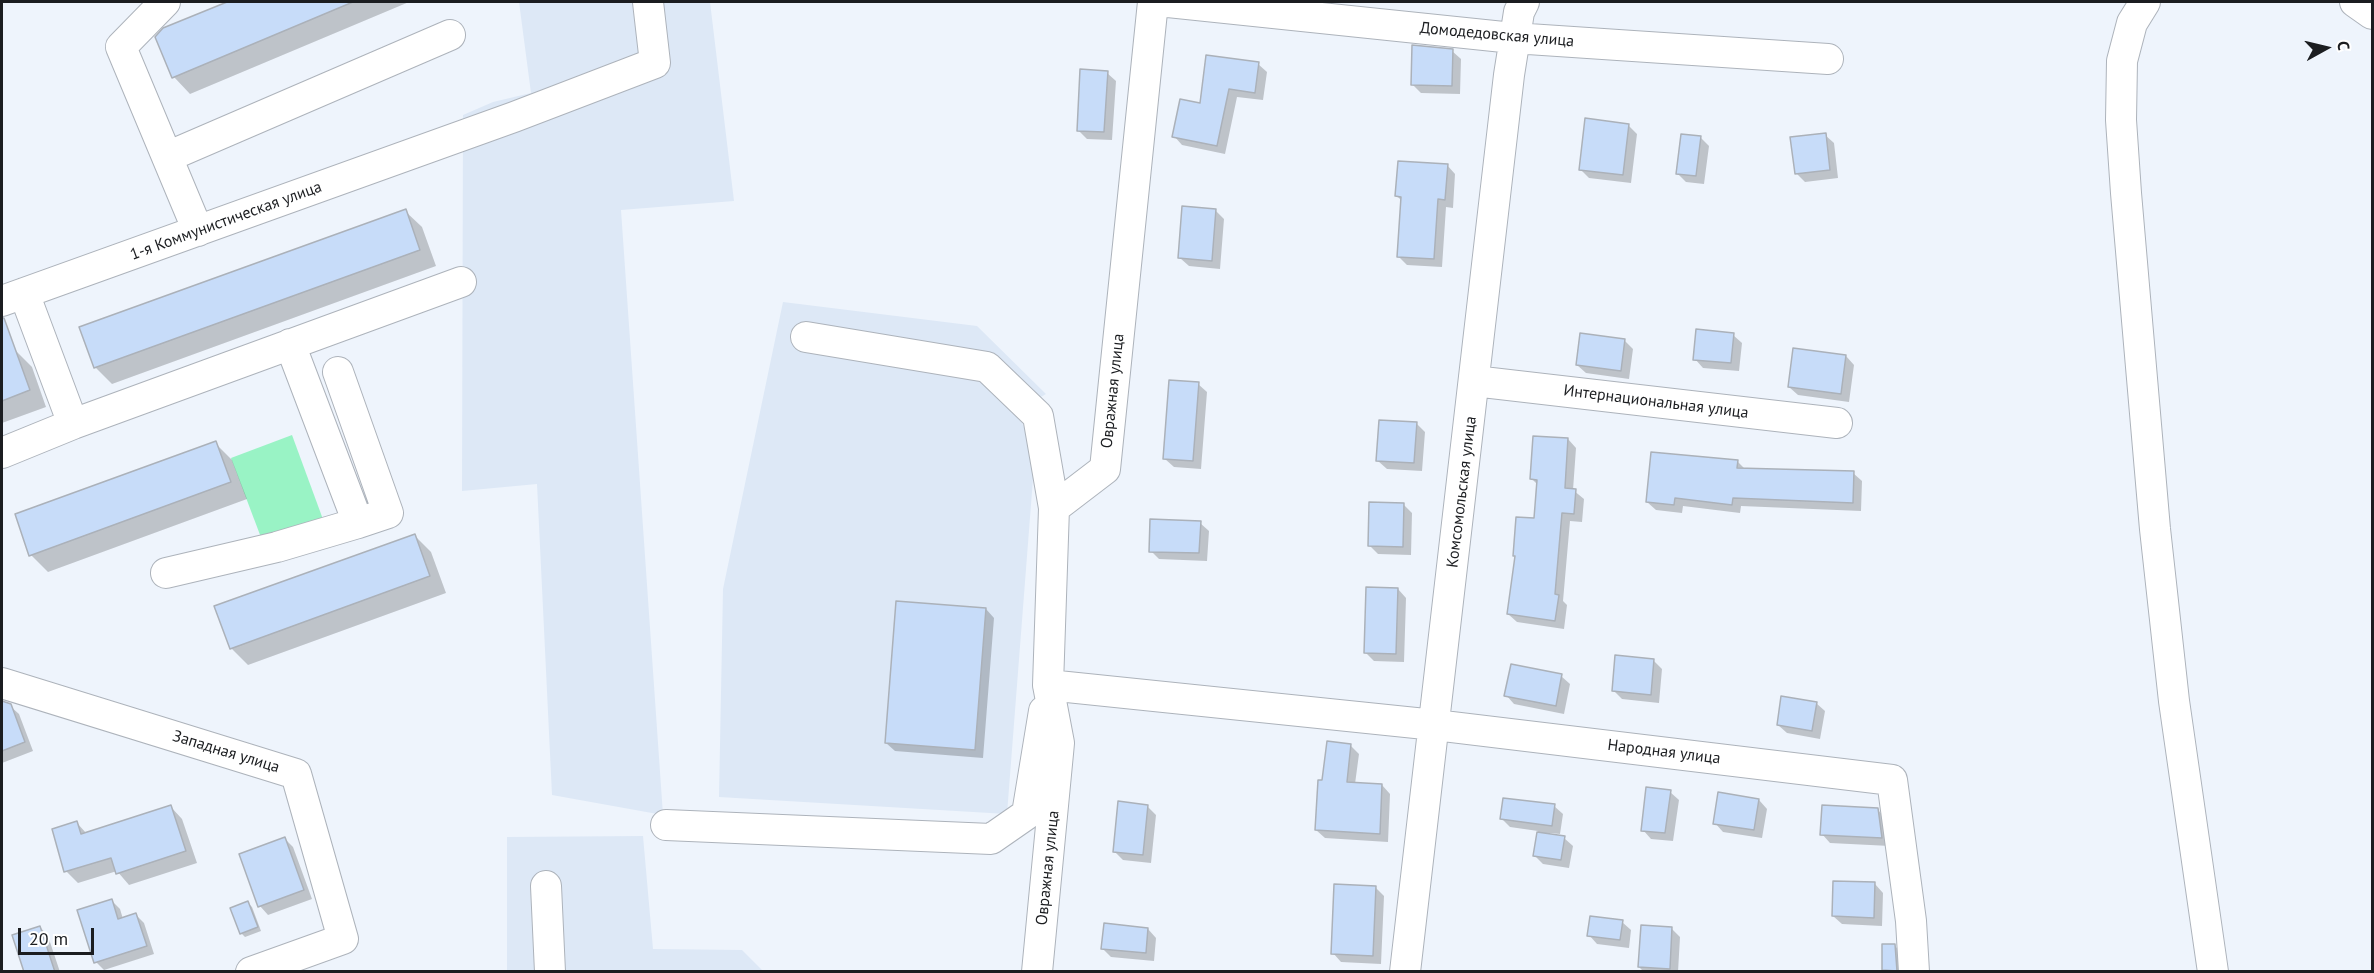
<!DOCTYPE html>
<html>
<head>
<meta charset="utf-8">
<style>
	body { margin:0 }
	#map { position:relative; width:2374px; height:973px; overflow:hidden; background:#eef4fc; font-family:"PT Sans",sans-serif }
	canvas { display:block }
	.frame { position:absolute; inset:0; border:3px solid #1b1d20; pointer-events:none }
	.north { position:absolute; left:2296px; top:18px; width:60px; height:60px; -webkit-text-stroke:4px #fff; paint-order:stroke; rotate:82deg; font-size:16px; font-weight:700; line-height:24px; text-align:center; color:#1b1d20 }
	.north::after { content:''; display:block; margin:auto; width:21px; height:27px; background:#1b1d20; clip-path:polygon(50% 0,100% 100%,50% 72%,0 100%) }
	.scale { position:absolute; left:18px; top:928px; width:76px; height:27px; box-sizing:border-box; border:3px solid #1b1d20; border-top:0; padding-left:8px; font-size:18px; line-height:21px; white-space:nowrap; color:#1b1d20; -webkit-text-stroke:4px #fff; paint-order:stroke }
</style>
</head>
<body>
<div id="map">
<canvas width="2374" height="973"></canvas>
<div class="frame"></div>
<div class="north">С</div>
<div class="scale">20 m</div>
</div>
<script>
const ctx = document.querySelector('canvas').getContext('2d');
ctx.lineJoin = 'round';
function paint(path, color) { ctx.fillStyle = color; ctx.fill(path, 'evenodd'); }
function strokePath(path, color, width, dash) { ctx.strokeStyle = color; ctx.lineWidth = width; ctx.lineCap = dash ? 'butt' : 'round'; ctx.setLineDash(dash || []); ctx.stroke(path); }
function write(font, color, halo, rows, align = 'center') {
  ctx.font = font + ' "PT Sans",sans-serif'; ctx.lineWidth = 6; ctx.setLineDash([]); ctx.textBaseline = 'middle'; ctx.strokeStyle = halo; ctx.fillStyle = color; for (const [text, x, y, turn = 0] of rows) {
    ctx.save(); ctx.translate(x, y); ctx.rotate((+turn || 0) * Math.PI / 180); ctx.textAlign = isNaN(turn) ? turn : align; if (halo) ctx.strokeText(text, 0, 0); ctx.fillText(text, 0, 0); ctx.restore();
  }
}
paint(new Path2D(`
	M519,2H710L734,201L621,210L663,815L552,795L537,484L462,491L463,115L493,102L531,93Z
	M783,302L977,326L1046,394L1017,411L1035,453L1007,814L719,797L723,589Z
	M643,836L653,949L742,950L763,971L507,972V837Z`), '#dde8f6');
paint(new Path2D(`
	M292,435L328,533L268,556L231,458Z`), '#99f3c5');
paint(new Path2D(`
	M231,2H409L190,94L174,77L164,30Z
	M1452,51L1461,59L1460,94L1421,93L1412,84Z
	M1258,64L1267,72L1263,100L1237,97L1225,154L1182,145L1174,136L1202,105Z
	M1107,73L1116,81L1112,140L1087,139L1078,130Z
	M1628,125L1637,134L1631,183L1589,178L1581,170Z
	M1825,135L1834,143L1838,178L1805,182L1797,174Z
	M1701,138L1709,146L1704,184L1686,182L1677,173Z
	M1447,165L1455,174L1453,208L1446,207L1442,267L1407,265L1398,256L1402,201L1397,196Z
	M1215,210L1224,219L1220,269L1189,266L1180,258Z
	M405,211L422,227L436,266L112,384L95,367Z
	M1733,335L1742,343L1739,371L1703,368L1695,359Z
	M1624,340L1633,349L1629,379L1586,373L1577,365Z
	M15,350L32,367L46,407L2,423V355Z
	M1846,356L1854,365L1849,402L1798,395L1789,387Z
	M1198,384L1207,392L1201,469L1174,467L1165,459Z
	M1416,423L1425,432L1422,471L1387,469L1378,461Z
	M1568,439L1576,448L1573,490L1584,499L1582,522L1570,521L1563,601L1567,605L1564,629L1517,622L1508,614L1535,520L1538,485L1532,479Z
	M215,443L232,460L247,499L48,572L31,555Z
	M1737,461L1746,470L1853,473L1862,481L1861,511L1741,506L1740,513L1683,506L1682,513L1656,510L1647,502Z
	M1403,504L1412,513L1411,555L1378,554L1370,546Z
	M1200,523L1209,531L1207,561L1159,559L1151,551Z
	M414,535L431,552L446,593L248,665L231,648Z
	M1398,589L1406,598L1404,662L1374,661L1365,652Z
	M986,609L994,618L983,758L895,751L886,743Z
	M1653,660L1662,669L1659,703L1622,699L1614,691Z
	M1561,676L1570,684L1564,714L1514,704L1506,695Z
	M1816,703L1825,711L1820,739L1787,733L1778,725Z
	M10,706L19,714L33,751L2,763V709Z
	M1350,745L1359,754L1355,784L1382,785L1390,794L1388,842L1325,838L1316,830L1323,782Z
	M1670,792L1679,800L1673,841L1651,839L1643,830Z
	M1759,800L1767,809L1762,838L1723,832L1715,823Z
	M1147,806L1156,815L1151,863L1123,860L1114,851Z
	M1554,806L1563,814L1560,834L1550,833V835L1564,838L1573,846L1569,868L1543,864L1534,855L1538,831L1510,827L1502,819Z
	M171,807L182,819L197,863L129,885L117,871L78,883L66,871L77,823L87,834Z
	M1878,810L1886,819L1890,846L1830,843L1822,834Z
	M285,839L293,847L312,899L268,915L260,906L241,855Z
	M1875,884L1883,893L1882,926L1842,924L1833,916Z
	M1376,888L1384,896L1381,964L1341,962L1333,953Z
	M112,901L120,909L123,919L136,915L144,923L154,954L104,970L96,962Z
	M248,903L252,907L261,931L245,937L241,933Z
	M1622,922L1631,930L1629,948L1597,944L1589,935Z
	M40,927L48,936L60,972H25Z
	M1671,928L1680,937L1678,972H1644L1639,967Z
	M1148,929L1156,938L1154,961L1111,957L1102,948Z
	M1894,945L1903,954L1904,972H1885L1883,969Z`), '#0003');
const building = new Path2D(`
	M227,2H353L172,78L155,37L163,28Z
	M1412,45L1453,49L1452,86L1411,85Z
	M1206,55L1259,62L1255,93L1229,89L1217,146L1172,137L1180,99L1200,103Z
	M1080,69L1108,71L1104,132L1077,131Z
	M1585,118L1629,124L1623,175L1579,170Z
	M1826,133L1830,170L1795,174L1790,137Z
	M1681,134L1701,136L1696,176L1676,174Z
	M1398,161L1448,164L1445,200L1438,199L1434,259L1397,257L1401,197L1395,196Z
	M1182,206L1216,209L1212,261L1178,258Z
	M406,209L420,250L94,368L79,327Z
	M2,318H4L30,390L2,401Z
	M1696,329L1734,333L1731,363L1693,360Z
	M1580,333L1625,339L1621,371L1576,365Z
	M1793,348L1846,355L1841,394L1788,387Z
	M1169,380L1199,382L1193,461L1163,459Z
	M1379,420L1417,422L1414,463L1376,461Z
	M1533,436L1568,438L1565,488L1576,489L1574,514L1562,513L1555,594L1559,595L1555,621L1507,614L1515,556H1513L1516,517L1534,518L1537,480L1530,479Z
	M216,441L231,482L29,556L15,514Z
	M1651,452L1738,460L1737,468L1854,471L1853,503L1733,498L1732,505L1675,498L1674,505L1646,502Z
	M1369,502L1404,503L1403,547L1368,546Z
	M1150,519L1201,521L1199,553L1149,552Z
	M415,534L430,576L230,649L214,606Z
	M1366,587L1398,588L1396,654L1364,653Z
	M896,601L986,608L975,750L885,743Z
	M1615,655L1654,659L1651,695L1612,691Z
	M1511,664L1562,674L1556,706L1504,696Z
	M1781,696L1817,702L1812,731L1777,725Z
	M2,701L11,704L25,742L2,751Z
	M1327,741L1351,744L1347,782L1382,784L1380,834L1315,830L1318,780H1322Z
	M1646,787L1671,790L1665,833L1641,831Z
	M1718,792L1759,799L1754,830L1713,824Z
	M1503,798L1555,804L1552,826L1500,819Z
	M1118,801L1148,805L1143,855L1113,852Z
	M171,805L186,851L116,874L111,858L64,872L52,829L77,821L81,834Z
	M1822,805L1878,808L1882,838L1820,835Z
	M1537,832L1565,836L1561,860L1533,856Z
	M285,837L304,890L258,907L239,854Z
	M1833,881L1875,882L1874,918L1832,916Z
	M1334,884L1376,886L1373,956L1331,954Z
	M112,899L118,919L136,913L147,946L94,963L77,910Z
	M248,901L258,927L240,934L230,908Z
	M1590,916L1623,920L1620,940L1587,936Z
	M1104,923L1148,928L1146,953L1101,949Z
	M1641,925L1672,927L1670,969L1638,967Z
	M40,926L55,972H24L12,935Z
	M1882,944H1895L1897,971L1882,970Z`);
paint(building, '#c7dcf9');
strokePath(building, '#abb1b9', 1.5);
const minor = new Path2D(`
	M165,2L121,47L198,231
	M1168,2L1513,38L1828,59
	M2145,2L2132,23L2122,61L2121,120L2126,193L2155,529L2174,701L2213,972
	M2355,2L2372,14
	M167,157L450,35
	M24,293L73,424L461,282
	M2,301L514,117L655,63L648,2
	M806,337L987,367L1038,416L1054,508L1048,685L1059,743L1037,972
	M338,372L388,513L358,523
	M1474,381L1837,423
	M2,453L73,424
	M1054,508L1105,469L1153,2
	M166,573L277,547L358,523L290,344
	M2,683L296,774L343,939L251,972
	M1048,685L1435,725L1892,780L1911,921L1914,972
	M666,825L991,839L1027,814L1044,711
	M546,886L550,972
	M1405,972L1509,75L1519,12L1524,2`);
strokePath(minor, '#adb3bb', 32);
strokePath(minor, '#fff', 30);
write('16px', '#1b1d20', '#fff', [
	["Домодедовская улица",1497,35,5],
	["1-я Коммунистическая улица",226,221,-20],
	["Овражная улица",1113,391,-84],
	["Интернациональная улица",1656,402,7],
	["Комсомольская улица",1462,492,-83],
	["Западная улица",226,752,17],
	["Народная улица",1664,752,7],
	["Овражная улица",1048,868,-84]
]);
</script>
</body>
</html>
